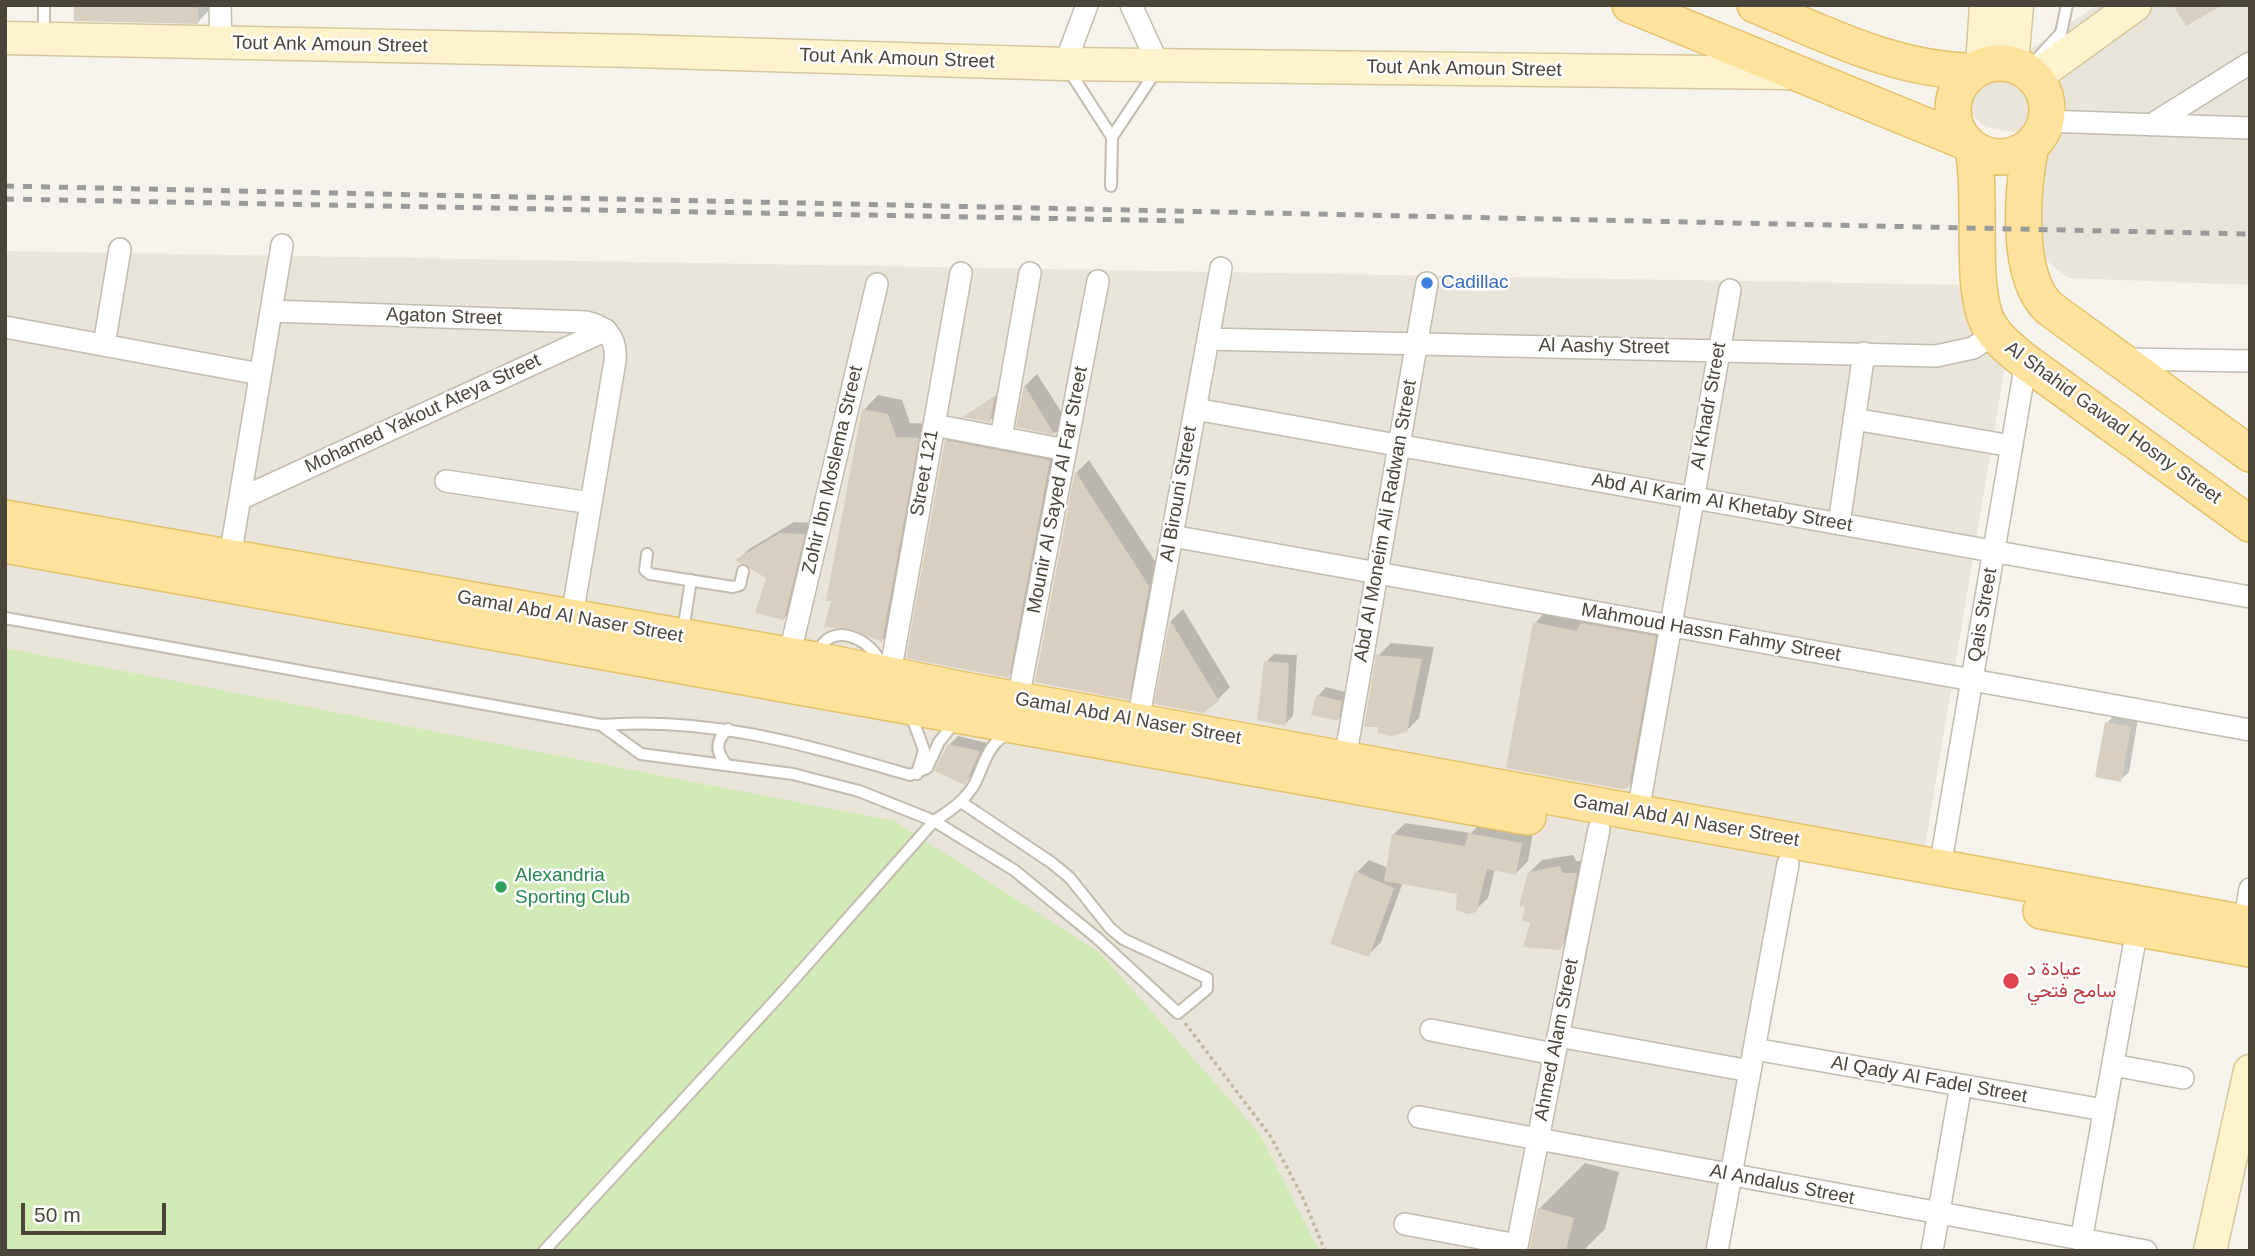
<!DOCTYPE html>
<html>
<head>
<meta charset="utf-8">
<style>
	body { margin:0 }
	#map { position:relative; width:2255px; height:1256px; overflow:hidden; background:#f6f3ec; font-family:Helvetica,sans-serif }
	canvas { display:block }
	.frame { position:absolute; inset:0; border:7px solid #4b4439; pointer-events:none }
	.scale { position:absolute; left:21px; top:1203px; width:145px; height:32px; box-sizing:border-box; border:4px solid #4b4439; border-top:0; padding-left:9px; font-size:21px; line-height:24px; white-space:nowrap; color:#4b4439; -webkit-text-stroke:5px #fff; paint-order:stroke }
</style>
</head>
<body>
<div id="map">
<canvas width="2255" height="1256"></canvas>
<div class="frame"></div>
<div class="scale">50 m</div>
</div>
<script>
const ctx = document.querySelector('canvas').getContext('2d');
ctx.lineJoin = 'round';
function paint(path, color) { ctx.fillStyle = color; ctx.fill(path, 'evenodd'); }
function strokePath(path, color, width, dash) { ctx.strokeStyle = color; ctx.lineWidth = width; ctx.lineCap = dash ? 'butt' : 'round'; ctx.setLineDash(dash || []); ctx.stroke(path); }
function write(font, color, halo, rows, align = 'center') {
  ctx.font = font + ' Helvetica,Vazirmatn,sans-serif'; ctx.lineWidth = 5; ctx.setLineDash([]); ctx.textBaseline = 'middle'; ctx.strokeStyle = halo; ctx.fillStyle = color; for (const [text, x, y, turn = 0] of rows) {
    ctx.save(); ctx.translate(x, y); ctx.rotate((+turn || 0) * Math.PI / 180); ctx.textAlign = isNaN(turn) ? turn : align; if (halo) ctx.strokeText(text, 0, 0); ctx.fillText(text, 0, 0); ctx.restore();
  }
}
paint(new Path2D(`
	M2097,5H2250V285L2068,278L2020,239L2024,146L2032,126L2014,132L1985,127L1972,114L1964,96L1967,79L2017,58Z
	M5,251L1969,285L2006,359L1920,877L1779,852L1706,1251H5Z`), '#eae5da');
paint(new Path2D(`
	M5,648L894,821L1100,953L1260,1134L1319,1251H5Z`), '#d2eab5');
paint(new Path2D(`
	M76,5H214L198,22Z
	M1037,374L1067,421L1055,433L1018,426L1025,386Z
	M1002,391L998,412L990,420L966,416Z
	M878,395L902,400L910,423L932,424L896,626L882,640L853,627L833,599L864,410Z
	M960,428L1063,447L1022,662L1008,676L946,441Z
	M1089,460L1162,572L1141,684L1128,698L1037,681L1077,472Z
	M794,522L815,523L795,607L784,618L768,577L738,560L749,549Z
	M1550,607L1670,621L1644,770L1628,786L1535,623Z
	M1183,609L1230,687L1217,700L1156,703L1171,621Z
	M1391,643L1434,647L1419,718L1406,731L1378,656Z
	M1274,654L1297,655L1293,716L1285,724L1266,662Z
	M1326,687L1349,693L1346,711L1338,719L1318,696Z
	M2115,714L2138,719L2129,772L2120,780L2107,723Z
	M958,736L987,743L973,774L964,783L949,745Z
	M1482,822L1533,832L1528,861L1516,873L1495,869L1488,898L1475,910L1459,892L1403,882L1381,942L1368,955L1357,872L1369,860L1388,868L1393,835L1405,823L1471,833Z
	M1573,855L1576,861H1588L1572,935L1560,948L1532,921L1529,873L1542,860Z
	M1585,1163L1619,1172L1605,1229L1583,1251H1531L1539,1209Z`), '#0003');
paint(new Path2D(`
	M74,5H198V24L74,21Z
	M2173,5H2223L2186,26Z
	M1024,385L1055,435L1016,427Z
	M995,396L990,422L962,417Z
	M862,409L888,414L896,437L919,438L882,642L852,629L824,627L831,601H826Z
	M945,440L1050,460L1009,678L906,658Z
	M1075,471L1149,586L1129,700L1035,682Z
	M780,533L805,534L784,620L755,613L766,578L735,560Z
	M1170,620L1219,701L1203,713L1154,704Z
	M1533,622L1576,631L1581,623L1656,636L1629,787L1622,789L1506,768Z
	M1376,655L1422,659L1407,732L1391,736L1378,733V727H1364Z
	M1264,661L1289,663L1286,726L1257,720Z
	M1316,695L1342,701L1338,721L1311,715Z
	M2105,722L2131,727L2121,782L2095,777Z
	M948,744L980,751L965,785L934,771Z
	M1468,833L1522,843L1516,875L1487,869L1476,912L1469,914L1456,910L1457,894L1384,881L1392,834L1465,846Z
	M1560,866L1563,873H1577L1563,945L1560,950L1523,947L1530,923L1522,921L1525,907L1519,906L1528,872Z
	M1355,871L1394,888L1369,957L1330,944Z
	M1538,1208L1574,1218L1566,1251H1529Z`), '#d8cfc1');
const lane = new Path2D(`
	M44,5V37
	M2035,61L2061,33L2067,5
	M1068,69L1112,137
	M1111,186L1112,137L1156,71
	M647,554L645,570L650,574L733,587L740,585L743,571
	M5,618L601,725C710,716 806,745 910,775L927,768L939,742L955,722
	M683,631L691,580
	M818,654C828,619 874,638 882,667
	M911,715L924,750L917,774
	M601,725L641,754L793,774L859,791L934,821L1014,870L1097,938L1178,1013L1207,989V978L1123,939L1110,928L1070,878L1052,863L961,802
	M726,764C715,751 716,740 728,729
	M544,1251L781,994L934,821C950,811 966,800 975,783C985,763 987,744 1009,733`);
const street = new Path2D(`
	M220,5L221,43
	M1131,5L1159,66
	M1065,64L1087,5
	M2045,121L2250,128
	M2151,125L2250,63
	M271,311L586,322C608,327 617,339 615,361L570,628
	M5,327L260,374
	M1208,339L1936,356L1973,348L1994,334
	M104,345L120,249
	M2122,359L2250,361
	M1195,409L2250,597
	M1854,419L2012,446
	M934,425L1066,450
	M1001,438L1030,273
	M446,481L591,503
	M240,499L606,330
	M1839,524L1864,353
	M1172,536L2250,730
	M230,557L282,245
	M789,657L877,284
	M890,674L961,273
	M1018,699L1098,281
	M1138,721L1221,268
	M1345,759L1427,283
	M1638,812L1730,290
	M1940,867L2026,362
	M2244,923L2250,889
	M1431,1030L1554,1054
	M1558,1036L1750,1071
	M1754,1049L2104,1110
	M2113,1065L2183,1078
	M1419,1117L2146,1251
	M1405,1224L1517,1245
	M2081,1241L2137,929
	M1516,1251L1599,829
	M1717,1251L1788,864
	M1932,1251L1961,1085`);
const secondary = new Path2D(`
	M5,38L635,51L1065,64L1789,73
	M2012,64L2017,5
	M1982,66L1986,5
	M2034,78L2135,5
	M2210,1251L2250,1071`);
const primary = new Path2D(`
	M1630,5L1966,142
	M1755,5C1826,34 1896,71 1973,71
	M1953 110a47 47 0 1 1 94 0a47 47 0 1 1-94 0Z
	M2031,145C2022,189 2015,276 2049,308L2250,454
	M1973,149C1983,197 1969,286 1988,323C1997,339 2011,350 2026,362L2250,524
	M5,518L816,660L969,691L2250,924
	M5,545L1528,817
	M2041,911L2250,949`);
strokePath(lane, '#c2bbae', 14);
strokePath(street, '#c2bbae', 24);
strokePath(secondary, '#d6c79b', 35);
strokePath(primary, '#e6c16a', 38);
strokePath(new Path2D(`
	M1185,1023L1271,1137L1303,1198L1325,1251`), '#c4b79f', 3.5, [3.5, 3.5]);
strokePath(lane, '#fff', 10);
strokePath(street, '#fff', 21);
strokePath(secondary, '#fff3cd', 32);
strokePath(primary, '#ffe39c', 35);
strokePath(new Path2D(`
	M5,186L2250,234
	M5,199L1188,221`), '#9a9a9a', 5, [9, 9]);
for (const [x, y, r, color] of [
	[1427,283,7,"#3f7fe0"],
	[501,887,7,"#2e9e5b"],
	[2011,981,9,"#e0444e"]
]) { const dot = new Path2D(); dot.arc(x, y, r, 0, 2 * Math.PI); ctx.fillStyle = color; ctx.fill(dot); strokePath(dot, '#fff', 2.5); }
write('19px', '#4b4439', '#fff', [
	["Tout Ank Amoun Street",330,45,1],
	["Tout Ank Amoun Street",897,59,2],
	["Tout Ank Amoun Street",1464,69,1],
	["Agaton Street",444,317,2],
	["Al Aashy Street",1604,347,1],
	["Al Khadr Street",1709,406,-80],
	["Mohamed Yakout Ateya Street",423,414,-25],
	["Al Shahid Gawad Hosny Street",2113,423,36],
	["Zohir Ibn Moslema Street",833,470,-77],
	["Street 121",925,473,-80],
	["Mounir Al Sayed Al Far Street",1058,490,-79],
	["Al Birouni Street",1179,494,-80],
	["Abd Al Karim Al Khetaby Street",1722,503,10],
	["Abd Al Moneim Ali Radwan Street",1386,521,-80],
	["Qais Street",1983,615,-80],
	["Gamal Abd Al Naser Street",570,617,10],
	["Mahmoud Hassn Fahmy Street",1711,633,10],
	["Gamal Abd Al Naser Street",1128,719,10],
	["Gamal Abd Al Naser Street",1686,821,10],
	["Ahmed Alam Street",1557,1040,-79],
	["Al Qady Al Fadel Street",1929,1080,10],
	["Al Andalus Street",1782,1185,11]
]);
write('19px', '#366cbe', '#fff', [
	["Cadillac",1441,283]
], 'left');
write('19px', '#27864d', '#fff', [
	["Alexandria",515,876],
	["Sporting Club",515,898]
], 'left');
write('19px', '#be3a42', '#fff', [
	["عيادة د",2027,970],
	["سامح فتحي",2027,992]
], 'left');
</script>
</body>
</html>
